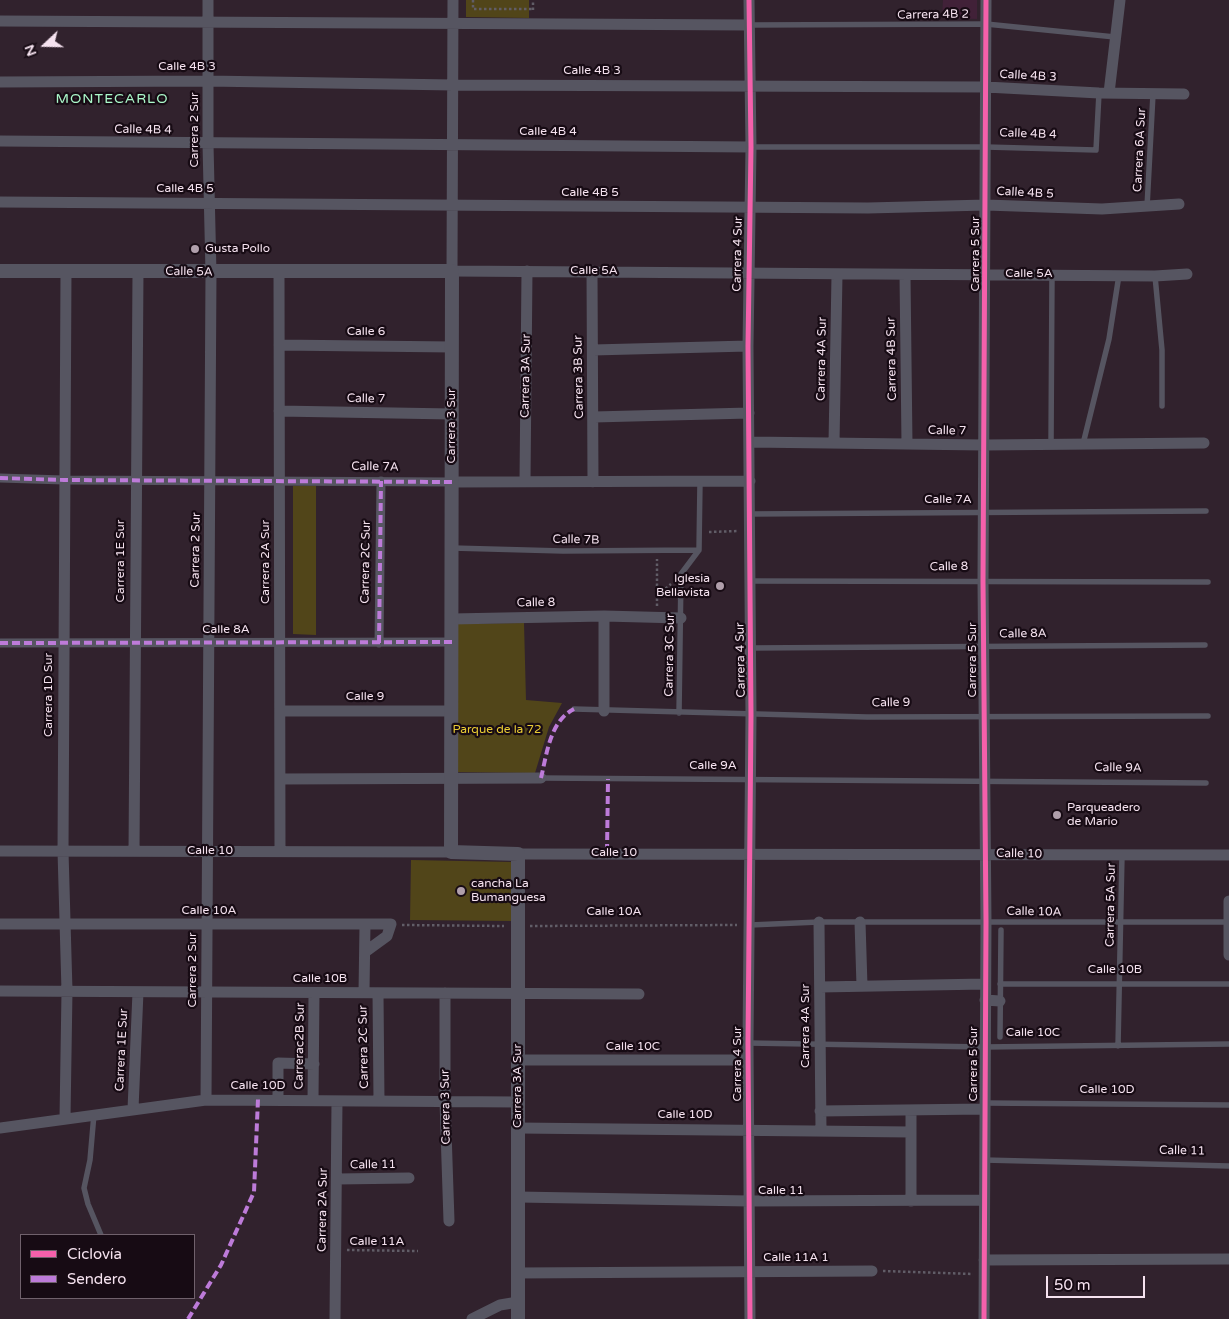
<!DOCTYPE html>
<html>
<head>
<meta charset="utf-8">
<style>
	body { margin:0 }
	#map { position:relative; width:1229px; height:1319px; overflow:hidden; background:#31222d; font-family:"Varela Round",sans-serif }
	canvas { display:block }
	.legend { position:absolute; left:20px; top:1234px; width:175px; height:65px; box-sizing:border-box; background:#170b14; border:1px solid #70616c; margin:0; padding:6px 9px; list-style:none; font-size:15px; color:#f5e2ef }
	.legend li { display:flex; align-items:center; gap:10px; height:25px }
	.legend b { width:25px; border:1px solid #70616c }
	.north { position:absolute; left:20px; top:20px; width:50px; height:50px; -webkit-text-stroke:4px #170b14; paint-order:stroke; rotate:249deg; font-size:14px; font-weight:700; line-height:20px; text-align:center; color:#f5e2ef }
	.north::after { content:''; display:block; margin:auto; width:18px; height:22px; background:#f5e2ef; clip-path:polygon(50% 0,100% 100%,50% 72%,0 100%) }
	.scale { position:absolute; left:1046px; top:1276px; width:99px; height:22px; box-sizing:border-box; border:2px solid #f5e2ef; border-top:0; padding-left:6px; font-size:15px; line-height:18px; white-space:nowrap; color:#f5e2ef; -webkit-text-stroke:4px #170b14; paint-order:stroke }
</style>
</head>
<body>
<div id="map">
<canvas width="1229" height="1319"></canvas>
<ul class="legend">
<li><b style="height:6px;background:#f560ab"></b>Ciclovía</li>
<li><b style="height:6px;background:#bd7bd9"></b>Sendero</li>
</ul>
<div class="north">N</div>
<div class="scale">50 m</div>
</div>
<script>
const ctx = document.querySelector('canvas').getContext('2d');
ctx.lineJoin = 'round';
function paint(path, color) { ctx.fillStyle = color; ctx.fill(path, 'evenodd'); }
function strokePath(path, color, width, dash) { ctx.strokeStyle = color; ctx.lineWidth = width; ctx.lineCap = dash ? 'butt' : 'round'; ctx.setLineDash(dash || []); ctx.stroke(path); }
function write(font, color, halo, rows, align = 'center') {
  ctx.font = font + ' "Varela Round",sans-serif'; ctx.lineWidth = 4.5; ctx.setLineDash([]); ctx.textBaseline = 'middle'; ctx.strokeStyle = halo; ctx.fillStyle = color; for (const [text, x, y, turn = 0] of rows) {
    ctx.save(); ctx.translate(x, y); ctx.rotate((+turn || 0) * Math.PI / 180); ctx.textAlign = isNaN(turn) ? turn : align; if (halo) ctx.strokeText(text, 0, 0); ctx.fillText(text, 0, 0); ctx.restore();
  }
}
paint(new Path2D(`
	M943,0H977V19L942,18Z`), '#412138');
paint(new Path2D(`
	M466,0H529V18L466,17Z
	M293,486H316V635L293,634Z
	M524,623L526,700L562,703L549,727L535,773L455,772L454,624Z
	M411,860L513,862L512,921L410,920Z`), '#514519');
strokePath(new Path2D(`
	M473,0V9H533
	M533,10V0
	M709,532L738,531
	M658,595L671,584
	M657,606V559
	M402,925L504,926
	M530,926L737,925
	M347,1250L418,1251
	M883,1271L973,1274`), '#615d67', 2.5, [2.5, 2.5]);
strokePath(new Path2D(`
	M750,25L986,24L1115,37
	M751,147H986L1096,150L1099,93
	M1147,207L1153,94
	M1155,276L1162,350V406
	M1083,444L1109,339L1119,275
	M1051,445L1052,274
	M750,514L1206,511
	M452,548L563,551L699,550
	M750,581L1208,582
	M750,648L1205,645
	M574,709L867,717L1208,716
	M679,713L681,574L699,550L700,482
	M541,778L1206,783
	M750,925L819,922H1229
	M1000,984H1229
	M1000,1037L1001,930
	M748,1043L984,1047L1229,1044
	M1118,1046L1122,855
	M984,1103L1229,1105
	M94,1114L90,1160L84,1188L88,1204L101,1235
	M984,1160L1229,1166`), '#565561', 5.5);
strokePath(new Path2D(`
	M0,478L64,480L452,482
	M0,643L452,642
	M379,643L381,481`), '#565561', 9);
strokePath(new Path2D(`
	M453,0L452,271L1155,276L1187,274
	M749,0L751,147L748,346L751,715L748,1043L750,1319
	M0,21L750,25
	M0,82L208,81L453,85L986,87L1099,93L1184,94
	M1109,93L1120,0
	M0,141L751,147
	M0,202L868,208L986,205L1102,209L1179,204
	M592,271L593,482
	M279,272L280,851
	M905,275L907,444
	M279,345L452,347
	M593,350L748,346
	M279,411L452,414
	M594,417L749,413
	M750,442L984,445L1204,443
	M834,443L837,275
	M525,481L527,271
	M452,482L750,481
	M452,619L604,616L681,618
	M280,711H451
	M604,711V616
	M280,779L541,778
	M0,851L451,852
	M134,851L138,272
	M518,854L1229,855
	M1229,901V955
	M819,922L821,1130
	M860,922L862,986
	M0,924H391L387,936L365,952
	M820,987L985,984
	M0,991L639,994
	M364,992L365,925
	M378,993L379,1101
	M445,993V1101L449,1221
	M985,1000L1000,1001
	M518,1060H748
	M278,1099V1063L314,1064
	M206,1100L211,273L208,144V0
	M313,1100L314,993
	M133,1109L138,992
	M820,1111L984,1109
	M65,1118L67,991L63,851L66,271
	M0,1128L206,1100L518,1102
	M518,1128L911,1132
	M337,1179L409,1178
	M518,1197L749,1201L984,1200
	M911,1201V1111
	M984,1260L1229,1259
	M517,1273L872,1271
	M335,1319L337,1101
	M472,1319L500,1305L518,1302
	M984,1319L986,922L983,581L986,0`), '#565561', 11);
strokePath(new Path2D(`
	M0,271H452L451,852L518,854V1319`), '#565561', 14);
strokePath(new Path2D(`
	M0,478L64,480L452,482
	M0,643L452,642
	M379,643L381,481
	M541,778C547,753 550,721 574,709
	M607,852L608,779
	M188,1319L221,1265L254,1192L258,1099`), '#bd7bd9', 4, [8, 4]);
strokePath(new Path2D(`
	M749,0L751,147L748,346L751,715L748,1043L750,1319
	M984,1319L986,922L983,581L986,0`), '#f560ab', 5);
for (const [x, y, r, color] of [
	[195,249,5,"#b09fab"],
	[720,586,5,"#b09fab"],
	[1057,815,5,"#b09fab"],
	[461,891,5,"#b09fab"]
]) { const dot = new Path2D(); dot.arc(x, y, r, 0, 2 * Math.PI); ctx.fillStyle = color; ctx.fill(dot); strokePath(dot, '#170b14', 2); }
write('12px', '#f5e2ef', '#170b14', [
	["Carrera 4B 2",933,15,-1],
	["Calle 4B 3",187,67],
	["Calle 4B 3",592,71],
	["Calle 4B 3",1028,76,3],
	["Calle 4B 4",143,130,1],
	["Carrera 2 Sur",195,130,-90],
	["Calle 4B 4",548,132],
	["Calle 4B 4",1028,134,2],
	["Carrera 6A Sur",1140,150,-87],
	["Calle 4B 5",185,189],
	["Calle 4B 5",590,193],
	["Calle 4B 5",1025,193,3],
	["Carrera 4 Sur",738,254,-89],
	["Carrera 5 Sur",976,254,-90],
	["Calle 5A",594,271],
	["Calle 5A",189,272,1],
	["Calle 5A",1029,274],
	["Calle 6",366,332],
	["Carrera 4A Sur",822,359,-89],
	["Carrera 4B Sur",892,359,-91],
	["Carrera 3A Sur",526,376,-89],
	["Carrera 3B Sur",579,377,-91],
	["Calle 7",366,399,1],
	["Carrera 3 Sur",452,426,-90],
	["Calle 7",947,431,1],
	["Calle 7A",375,467,1],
	["Calle 7A",948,500],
	["Calle 7B",576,540,1],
	["Carrera 2 Sur",196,550,-89],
	["Carrera 1E Sur",121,561,-90],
	["Carrera 2A Sur",266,562,-90],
	["Carrera 2C Sur",366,562,-89],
	["Calle 8",949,567,-1],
	["Calle 8",536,603,-1],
	["Calle 8A",226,630],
	["Calle 8A",1023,634,-1],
	["Carrera 3C Sur",670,655,-89],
	["Carrera 4 Sur",741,660,-91],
	["Carrera 5 Sur",973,660,-90],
	["Carrera 1D Sur",49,695,-90],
	["Calle 9",365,697],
	["Calle 9",891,703,-1],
	["Calle 9A",713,766],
	["Calle 9A",1118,768,1],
	["Calle 10",210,851],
	["Calle 10",614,853],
	["Calle 10",1019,854,1],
	["Carrera 5A Sur",1111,905,-89],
	["Calle 10A",209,911],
	["Calle 10A",614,912],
	["Calle 10A",1034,912,1],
	["Carrera 2 Sur",193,970,-90],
	["Calle 10B",1115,970],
	["Calle 10B",320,979],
	["Carrera 4A Sur",806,1026,-90],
	["Calle 10C",1033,1033],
	["Carrerac2B Sur",300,1046,-89],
	["Carrera 2C Sur",364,1047,-91],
	["Calle 10C",633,1047],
	["Carrera 1E Sur",122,1050,-87],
	["Carrera 4 Sur",738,1064,-90],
	["Carrera 5 Sur",974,1064,-90],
	["Calle 10D",258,1086],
	["Carrera 3A Sur",518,1086,-90],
	["Calle 10D",1107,1090],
	["Carrera 3 Sur",446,1107,-91],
	["Calle 10D",685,1115],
	["Calle 11",1182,1151,1],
	["Calle 11",373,1165,-1],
	["Calle 11",781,1191],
	["Carrera 2A Sur",323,1210,-89],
	["Calle 11A",377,1242],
	["Calle 11A 1",796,1258]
]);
write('12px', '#f5e2ef', '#170b14', [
	["Gusta Pollo",205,249],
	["Iglesia",710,579,"right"],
	["Bellavista",710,593,"right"],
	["Parqueadero",1067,808],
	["de Mario",1067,822],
	["cancha La",471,884],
	["Bumanguesa",471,898]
], 'left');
write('12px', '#eacc34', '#170b14', [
	["Parque de la 72",497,730]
]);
ctx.letterSpacing = '1px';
write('14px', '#abf9ca', '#170b14', [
	["MONTECARLO",112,99]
]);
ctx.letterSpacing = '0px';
</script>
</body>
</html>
